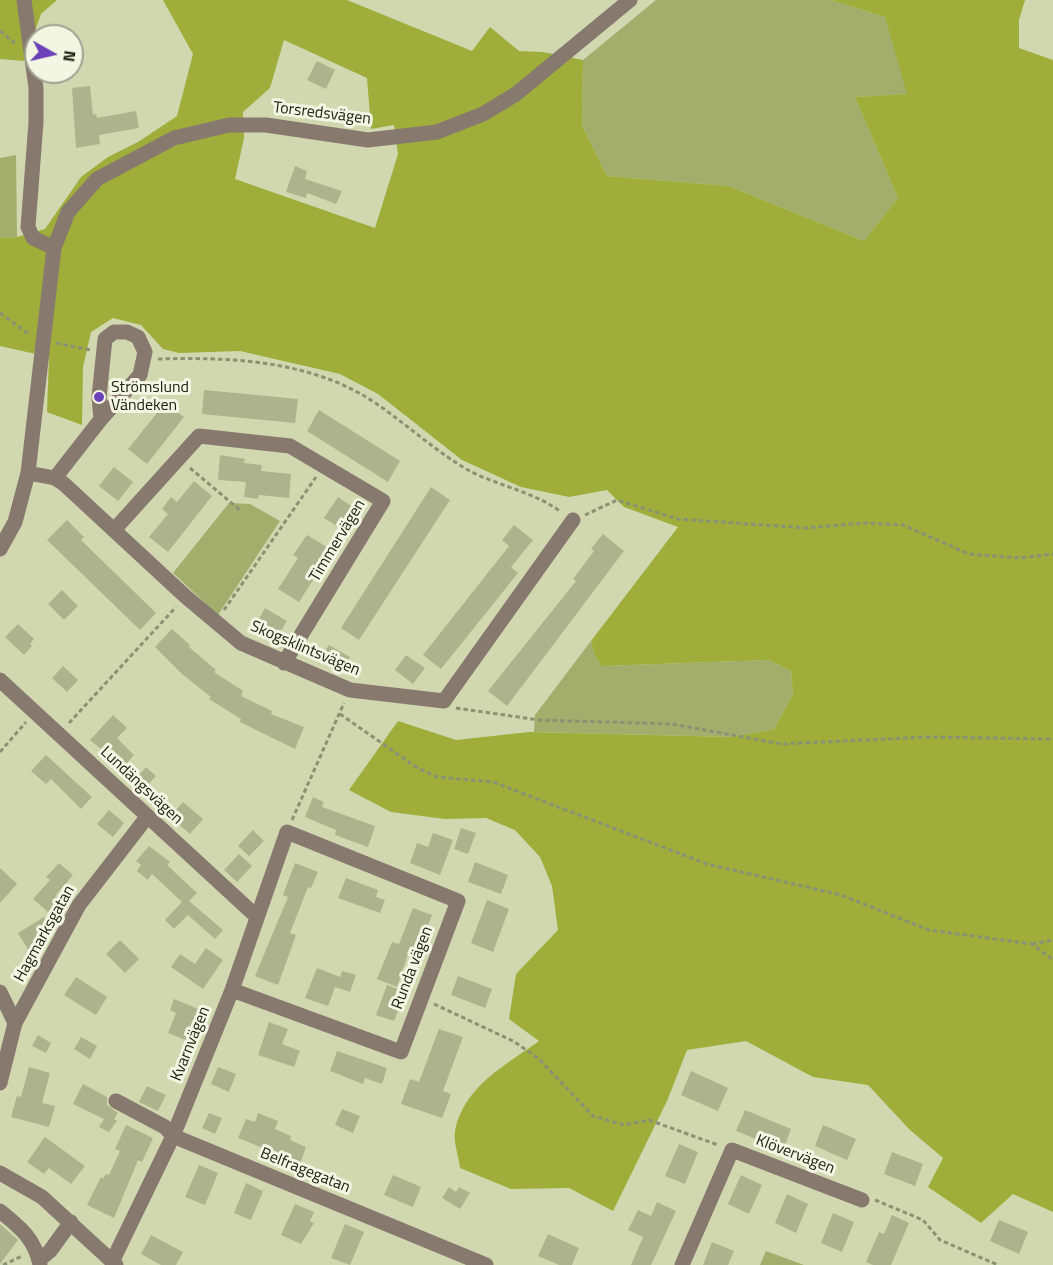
<!DOCTYPE html>
<html>
<head>
<meta charset="utf-8">
<style>
	body { margin:0 }
	#map { position:relative; width:1053px; height:1265px; overflow:hidden; background:#d1d8b0; font-family:"Titillium Web",sans-serif }
	canvas { display:block }
	.north { position:absolute; left:24px; top:24px; width:60px; height:60px; box-sizing:border-box; background:#f2f6e2; border:2px solid #9ea290; border-radius:50%; rotate:98deg; font-size:16px; font-weight:700; line-height:24px; text-align:center; color:#202314 }
	.north::after { content:''; display:block; margin:auto; width:21px; height:27px; background:#6c40b8; clip-path:polygon(50% 0,100% 100%,50% 72%,0 100%) }
</style>
</head>
<body>
<div id="map">
<canvas width="1053" height="1265"></canvas>
<div class="north">N</div>
</div>
<script>
const ctx = document.querySelector('canvas').getContext('2d');
ctx.lineJoin = 'round';
function paint(path, color) { ctx.fillStyle = color; ctx.fill(path, 'evenodd'); }
function strokePath(path, color, width, dash) { ctx.strokeStyle = color; ctx.lineWidth = width; ctx.lineCap = dash ? 'butt' : 'round'; ctx.setLineDash(dash || []); ctx.stroke(path); }
function write(font, color, halo, rows, align = 'center') {
  ctx.font = font + ' "Titillium Web",sans-serif'; ctx.lineWidth = 6; ctx.setLineDash([]); ctx.textBaseline = 'middle'; ctx.strokeStyle = halo; ctx.fillStyle = color; for (const [text, x, y, turn = 0] of rows) {
    ctx.save(); ctx.translate(x, y); ctx.rotate((+turn || 0) * Math.PI / 180); ctx.textAlign = isNaN(turn) ? turn : align; if (halo) ctx.strokeText(text, 0, 0); ctx.fillText(text, 0, 0); ctx.restore();
  }
}
paint(new Path2D(`
	M656,0H831L885,17L908,94L855,97L898,198L864,241L729,186L607,176L582,125L583,60Z
	M16,155L17,237L0,238V158Z
	M229,503L250,504L280,521L218,615L173,573Z
	M591,641L595,656L602,666L769,660L791,671L793,694L774,729L732,737L534,732L535,715Z
	M766,1251L804,1265H760Z`), '#a3ad6c');
paint(new Path2D(`
	M0,0H57L41,14L24,61L0,59Z
	M163,0H347L472,51L490,27L519,51L543,52L583,60L582,125L607,176L729,186L864,241L898,198L855,97L907,94L885,17L831,0H1025L1019,20V48L1053,60V1212L1013,1194L981,1223L928,1187L943,1158L910,1130L868,1085L813,1077L746,1041L687,1050L667,1101L613,1211L569,1188L511,1189L460,1168C459,1157 453,1142 455,1131C463,1087 506,1065 539,1041L509,1019L516,974L558,930L552,886L540,857L515,830L486,818L445,819L391,812L349,790L398,721L456,740L529,732L732,737L774,729L793,694L791,671L769,660L602,666L595,656L591,641L678,527L624,507L607,490L569,497L521,487L462,460L378,394L340,374L240,351L179,353L163,349L141,325L113,318L91,332L83,367L82,425L47,412L49,357L0,346V238L17,237L45,229L81,177L108,157L138,142L177,116L193,54ZM284,40L367,78L371,129L394,125L398,154L375,228L235,179L244,138L243,112L270,88Z`), '#9fad3a');
paint(new Path2D(`
	M317,61L335,70L326,89L307,80Z
	M90,86L93,115L96,114L97,118L136,111L139,128L99,135L100,144L76,148L72,88Z
	M295,166L307,171L305,179L342,191L336,204L307,193L306,198L286,192Z
	M204,390L298,399L295,423L202,414Z
	M165,403L184,417L147,464L128,449Z
	M319,410L400,461L388,482L307,431Z
	M220,455L245,459L244,463L262,465L261,471L291,474L289,498L259,495L258,499L244,497L246,482L218,480Z
	M114,467L133,482L118,501L99,486Z
	M194,481L212,496L168,552L149,537L168,514L162,509L171,497L177,502Z
	M431,487L450,500L359,640L341,628Z
	M338,497L357,510L345,531L324,518Z
	M67,520L84,537L81,540L156,613L140,630L47,540Z
	M514,525L533,540L511,567L518,573L441,669L423,655L509,546L502,540Z
	M603,534L624,551L507,706L488,691L576,581L573,579L594,551L591,549Z
	M307,535L332,550L299,602L278,589L298,558L293,555Z
	M62,590L78,606L64,620L48,604Z
	M265,608L287,621L274,642L253,629Z
	M18,624L34,639L30,644L32,646L24,655L5,637Z
	M172,629L190,645L189,647L216,670L214,672L243,691L241,696L272,711L271,714L304,727L295,749L240,722L241,719L209,699L211,697L182,674L155,647Z
	M329,645L350,657L343,668L322,655Z
	M406,655L425,668L413,684L395,670Z
	M63,666L78,680L67,692L52,678Z
	M113,715L127,728L117,738L134,755L123,767L90,740Z
	M46,755L92,797L81,809L51,779L46,784L31,771Z
	M146,767L156,776L143,790L134,781Z
	M313,797L324,802L322,807L375,826L368,847L335,835L336,830L305,817Z
	M183,802L203,819L190,834L170,817Z
	M109,810L124,823L113,837L97,824Z
	M461,828L476,833L468,854L454,849Z
	M253,830L264,841L249,856L238,846Z
	M433,833L453,840L440,875L410,863L417,843L428,847Z
	M149,846L170,862L167,865L197,893L189,901L223,930L215,939L188,915L174,929L165,920L182,902L152,874L148,880L137,871L141,865L136,861Z
	M239,854L252,866L237,882L224,870Z
	M475,862L508,875L501,894L468,882Z
	M59,863L73,875L55,896L59,900L48,912L33,899L50,880L46,877Z
	M295,863L318,872L311,888L308,887L290,933L296,935L278,985L255,976L288,897L283,895Z
	M0,868L17,884L0,903Z
	M346,878L378,890L376,897L385,900L380,913L338,898Z
	M487,900L509,909L493,952L471,943Z
	M413,908L432,915L418,951L410,948L397,987L377,979L392,942L399,944Z
	M44,917L53,932L29,951L18,933Z
	M120,940L139,959L125,973L106,954Z
	M206,948L223,960L203,989L171,967L180,954L195,964Z
	M317,968L340,977L342,971L356,975L350,992L335,987L328,1006L305,998Z
	M458,976L492,989L485,1008L451,995Z
	M76,977L107,997L96,1015L64,995Z
	M387,985L405,992L394,1021L376,1015Z
	M174,999L201,1010L188,1041L168,1033L176,1013L170,1010Z
	M269,1022L288,1029L282,1044L300,1051L294,1067L258,1055Z
	M439,1029L463,1037L443,1091L451,1094L442,1118L401,1104L410,1079L419,1082Z
	M38,1035L51,1043L46,1053L32,1046Z
	M81,1037L97,1046L90,1059L74,1049Z
	M337,1051L387,1068L382,1084L365,1078L363,1084L330,1071Z
	M29,1067L50,1073L42,1103L55,1106L49,1127L11,1117L17,1096L21,1097Z
	M218,1067L236,1074L229,1092L211,1084Z
	M691,1071L728,1088L718,1111L681,1095Z
	M83,1084L107,1097V1105L118,1113L114,1119L117,1121L109,1132L99,1127L104,1119L73,1104Z
	M147,1086L166,1095L158,1111L139,1102Z
	M342,1109L360,1116L353,1133L335,1125Z
	M745,1110L791,1129L783,1150L736,1131Z
	M209,1113L222,1118L215,1134L202,1128Z
	M258,1113L278,1121L275,1129L291,1136L290,1140L306,1147L300,1163L238,1138L246,1119L255,1122Z
	M126,1125L153,1138L142,1162L138,1160L114,1218L87,1205L101,1177L103,1179L106,1174L109,1175L120,1151L115,1149Z
	M823,1125L856,1139L847,1160L815,1146Z
	M45,1137L85,1166L71,1184L49,1168L44,1174L27,1162Z
	M679,1144L698,1152L685,1184L665,1176Z
	M892,1152L923,1164L915,1186L884,1174Z
	M199,1165L218,1173L205,1205L185,1197Z
	M393,1175L421,1187L413,1207L384,1195Z
	M741,1175L762,1185L749,1214L728,1204Z
	M246,1183L263,1191L251,1220L234,1213Z
	M449,1187L456,1192L459,1187L470,1193L460,1209L442,1198Z
	M787,1194L808,1204L796,1233L775,1223Z
	M657,1202L676,1211L651,1265H631L643,1237L628,1230L638,1210L651,1216Z
	M295,1204L314,1212L310,1221L314,1223L301,1244L281,1235Z
	M833,1213L854,1222L842,1252L821,1243Z
	M892,1215L909,1223L891,1265H873L866,1262L879,1232L884,1234Z
	M999,1220L1028,1232L1019,1254L990,1241Z
	M0,1224L18,1240L0,1264Z
	M345,1224L364,1232L350,1265L331,1258Z
	M548,1234L579,1248L572,1265H559L538,1256Z
	M151,1235L183,1252L176,1265H161L141,1254Z
	M712,1242L734,1251L728,1265H703Z`), '#adb48d');
strokePath(new Path2D(`
	M0,31L15,43
	M0,313L30,335
	M56,343L91,350
	M158,359C231,357 310,360 374,402C405,423 433,449 466,469C497,486 533,491 561,512
	M190,468L241,511
	M585,515L617,500L678,519L806,528L866,523L903,525L969,554L1020,558L1053,554
	M224,610L316,477
	M456,708L539,720L672,724L781,744L928,737L1053,739
	M340,714L416,767L437,777L493,782L707,864L841,895L929,930L1032,944L1053,960
	M69,723L176,607
	M0,752L26,722
	M292,820L344,703
	M1032,944L1053,940
	M434,1004L513,1041L538,1058L593,1116L624,1125L649,1120L718,1145
	M875,1200L923,1220L940,1240L998,1265
	M3,1265L22,1256`), '#8b9173', 3, [4.5, 3]);
strokePath(new Path2D(`
	M24,0L36,88V122L28,227L33,238L54,248
	M28,473L55,478L64,484L185,596L241,643L350,690L444,701L573,520
	M55,478L101,419L140,375L145,352L138,337L127,332H114L105,339L99,397L101,419
	M114,530L199,436L290,446L383,501L284,663
	M0,549L15,522L28,473L54,248L68,212L97,179L174,138L229,125H266L368,140L437,132L483,114L516,94L630,0
	M0,680L257,917
	M0,992L15,1023
	M0,1083L15,1023L79,905L147,817
	M116,1101L165,1127L173,1136L486,1265
	M0,1173L42,1197L116,1265
	M0,1211C20,1227 35,1239 40,1265
	M39,1260L50,1251L71,1222
	M112,1262L173,1136L232,990L287,832L458,901L401,1052L232,990
	M682,1265L732,1150L862,1200`), '#88796f', 15);
for (const [x, y, r, color] of [
	[99,397,6,"#6c40b8"]
]) { const dot = new Path2D(); dot.arc(x, y, r, 0, 2 * Math.PI); ctx.fillStyle = color; ctx.fill(dot); strokePath(dot, '#f2f6e2', 2); }
write('16px', '#202314', '#f2f6e2', [
	["Torsredsvägen",322,114,7],
	["Timmervägen",338,541,-59],
	["Skogsklintsvägen",305,649,23],
	["Lundängsvägen",141,786,43],
	["Hagmarksgatan",45,934,-61],
	["Runda vägen",413,968,-69],
	["Kvarnvägen",191,1044,-68],
	["Klövervägen",795,1155,21],
	["Belfragegatan",305,1171,22]
]);
write('16px', '#202314', '#f2f6e2', [
	["Strömslund",111,388],
	["Vändeken",111,406]
], 'left');
</script>
</body>
</html>
